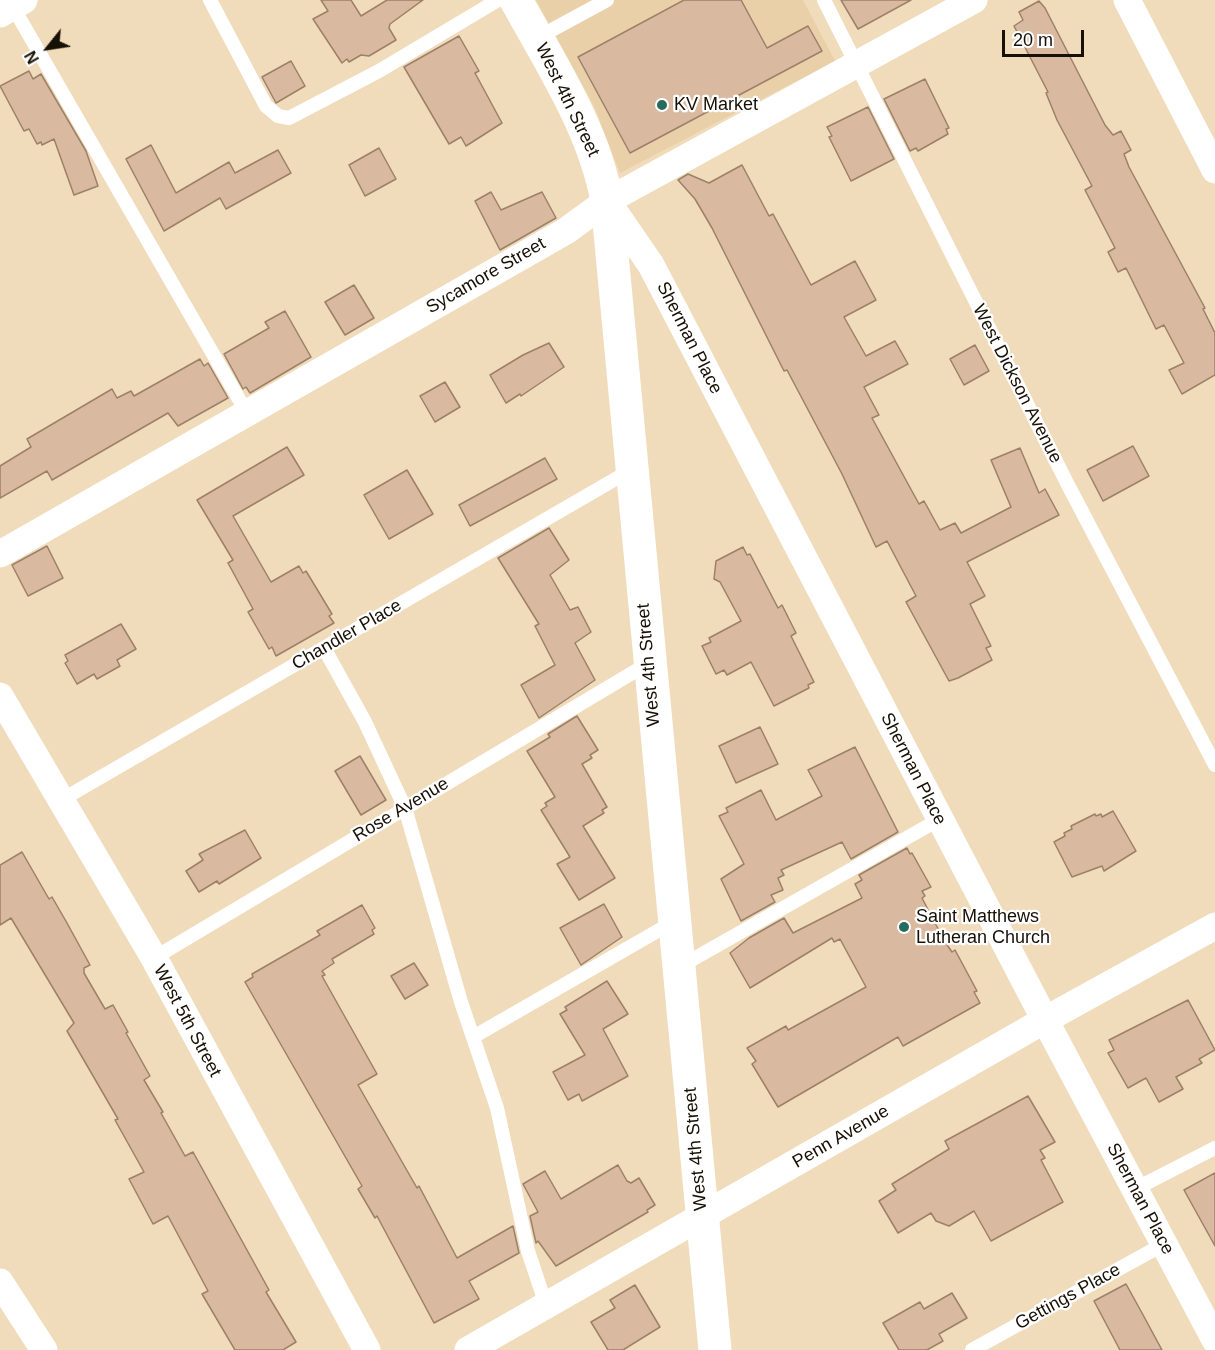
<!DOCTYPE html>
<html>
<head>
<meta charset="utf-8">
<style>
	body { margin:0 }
	#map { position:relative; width:1215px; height:1350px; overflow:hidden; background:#f0dbba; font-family:Arial,sans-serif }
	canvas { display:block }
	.north { position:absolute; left:18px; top:18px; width:60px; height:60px; -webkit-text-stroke:4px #fff; paint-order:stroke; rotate:240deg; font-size:16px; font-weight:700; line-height:24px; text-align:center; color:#171005 }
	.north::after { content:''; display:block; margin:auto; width:21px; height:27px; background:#171005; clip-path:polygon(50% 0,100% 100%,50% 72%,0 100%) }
	.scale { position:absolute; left:1002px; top:30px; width:82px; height:27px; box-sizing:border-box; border:3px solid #171005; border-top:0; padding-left:8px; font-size:18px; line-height:21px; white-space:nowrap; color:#171005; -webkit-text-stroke:4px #fff; paint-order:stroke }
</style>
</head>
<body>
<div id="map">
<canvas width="1215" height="1350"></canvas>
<div class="north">N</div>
<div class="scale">20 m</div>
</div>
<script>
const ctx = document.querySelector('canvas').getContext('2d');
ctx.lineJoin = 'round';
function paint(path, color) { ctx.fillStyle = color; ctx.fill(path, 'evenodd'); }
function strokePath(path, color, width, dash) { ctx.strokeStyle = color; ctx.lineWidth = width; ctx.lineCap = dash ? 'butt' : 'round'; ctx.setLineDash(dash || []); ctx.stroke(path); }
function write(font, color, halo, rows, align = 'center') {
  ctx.font = font + ' Arial,sans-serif'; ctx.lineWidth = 4.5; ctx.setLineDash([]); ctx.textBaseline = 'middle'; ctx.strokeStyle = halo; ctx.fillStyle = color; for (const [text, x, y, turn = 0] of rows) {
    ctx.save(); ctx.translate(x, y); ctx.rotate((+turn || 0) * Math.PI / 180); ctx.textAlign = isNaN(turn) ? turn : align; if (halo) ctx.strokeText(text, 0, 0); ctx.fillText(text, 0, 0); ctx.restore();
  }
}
paint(new Path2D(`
	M536,0H803L835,61L620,173L594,106Z`), '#e9d0a9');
const building = new Path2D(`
	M321,0H351L361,16L387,0H423L390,24L389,28L396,40L369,56L361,55L349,62L347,59L342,63L313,19L328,11Z
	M684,0H741L767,48L808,26L822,51L630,153L578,57Z
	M841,0H911L858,29Z
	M1039,1L1045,8L1105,125L1113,135L1121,131L1131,150L1124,154L1129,167L1205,308L1203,309L1215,333V375L1182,394L1169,370L1184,363L1164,325L1156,329L1126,268L1118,272L1108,252L1115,248L1085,190L1092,186L1057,120L1046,93L1048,92L1014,26L1023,20L1019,12Z
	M459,36L479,71L475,73L502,123L466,146L461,137L449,144L404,67Z
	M291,61L305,86L276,103L262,77Z
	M29,71L33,79L41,74L86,151L98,186L74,195L54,139L42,145L41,142L37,144L29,129L24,131L0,86Z
	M925,79L949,128L946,129L948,134L918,151L916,148L910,151L884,99Z
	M868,107L894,159L851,181L829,137L832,136L827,127Z
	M151,145L176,193L229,162L235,173L278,150L291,173L226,209L220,198L164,231L126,159Z
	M379,148L396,179L365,196L349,165Z
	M742,165L769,216L773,214L811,285L855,261L876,300L844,317L866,356L895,341L908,364L864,387L879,415L872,418L919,504L924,501L940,530L955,523L961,533L1011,507L991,460L1020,448L1039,493L1045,489L1059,515L967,562L985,596L970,604L991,646L986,648L992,660L958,678L949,681L906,602L916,596L887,541L876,547L842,474L787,370L784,371L712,228L695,199L678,180L688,174L709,183Z
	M491,192L501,210L542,192L556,218L500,250L475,201Z
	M354,285L374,318L345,335L325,302Z
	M285,311L311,357L250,393L246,387L243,389L224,354L269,328L265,322Z
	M549,343L564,367L521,396L520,394L506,403L490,375L523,355Z
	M975,345L989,371L964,385L950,359Z
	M200,359L204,366L208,363L228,398L178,426L168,413L52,480L47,471L0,498V466L31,447L27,439L112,389L117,398L131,391L134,396Z
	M445,382L460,407L435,422L420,396Z
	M1133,446L1149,476L1103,501L1087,470Z
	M287,447L304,475L233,516L271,582L299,566L303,573L306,571L332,614L329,616L334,623L276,656L272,647L269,649L248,612L253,609L228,563L233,560L197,500Z
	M545,458L557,479L470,526L459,505Z
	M407,470L433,514L389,539L364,495Z
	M549,528L569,560L550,575L570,610L578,607L591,632L575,643L595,680L539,718L521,685L555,665L535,626L539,624L498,558Z
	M47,546L63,578L28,596L12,565Z
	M743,547L747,555L750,554L778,608L782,605L796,633L791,636L814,682L808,685L809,688L774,706L751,662L727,675L724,670L716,674L702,646L711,642L709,638L741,621L720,582L714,579L716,561Z
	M121,624L136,649L117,660L120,666L97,679L94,674L77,684L65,663L68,661L65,655Z
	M577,716L598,750L590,755L592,758L582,764L607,807L602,810L604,813L583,826L615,878L579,900L557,864L570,857L541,810L547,806L545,803L555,797L527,751L550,737L548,734Z
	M760,727L778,764L736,783L719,746Z
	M855,747L898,832L851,859L842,842L781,870L784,875L778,878L783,890L771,895L775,902L741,921L721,879L744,864L719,816L728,812L726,808L761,790L776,820L822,796L808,770Z
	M360,756L386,800L361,815L335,771Z
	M1113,811L1136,851L1104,871L1102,866L1072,877L1054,842L1065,836L1064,833L1072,829L1071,826L1095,814L1096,816L1101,814L1102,817Z
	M245,830L261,858L219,884L217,881L199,892L186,871L203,860L199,854Z
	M907,848L910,854L912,853L931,887L922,891L925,896L922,898L945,942L952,952L955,950L977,991L974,992L980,1003L903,1046L898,1037L778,1107L752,1064L756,1061L747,1048L786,1026L788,1030L866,987L840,939L834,942L832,938L750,988L730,953L749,938L784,918L793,933L862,898L855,884L862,880L859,875Z
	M22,852L49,899L52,897L67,923L90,965L84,968V973L105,1009L113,1005L128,1032L126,1033L150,1076L144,1080L163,1112L161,1113L185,1156L193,1152L269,1290L266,1292L296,1342L283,1350H235L202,1294L208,1291L168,1216L153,1224L129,1179L144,1172L115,1120L118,1119L67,1031L74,1023L11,918L0,925V865Z
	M604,904L622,937L581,965L560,928Z
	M362,905L375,928L372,930L374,934L332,959L334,963L322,971L325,975L322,976L377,1074L358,1085L417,1188L419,1186L457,1258L513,1226L519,1253L469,1281L479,1299L434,1323L377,1216L375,1218L358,1189L362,1186L245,982L253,977L252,974L320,935L317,931Z
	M414,963L428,985L405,999L391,976Z
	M607,981L628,1014L603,1029L628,1076L582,1101L579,1094L568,1100L553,1072L585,1055L560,1014L567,1010L565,1007Z
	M1188,1000L1215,1050L1199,1059L1202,1063L1176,1077L1183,1089L1159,1102L1146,1078L1128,1088L1108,1053L1114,1050L1109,1040Z
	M1028,1096L1055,1142L1040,1150L1045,1158L1041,1160L1063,1202L991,1241L974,1211L949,1226L936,1221L931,1213L898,1233L879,1201L896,1190L892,1184L949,1149L945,1141Z
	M618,1165L627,1181L631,1183L639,1178L655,1205L647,1210L648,1212L556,1266L538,1241L536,1243L530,1216L538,1212L523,1184L545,1171L561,1199Z
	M1215,1173V1246L1184,1190Z
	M1126,1284L1142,1313L1162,1350H1120L1094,1301Z
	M635,1285L660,1327L623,1350H608L591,1322L615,1308L610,1300Z
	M952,1293L967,1318L939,1334L943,1341L927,1350H899L883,1323L920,1302L924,1309Z`);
paint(building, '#d9baa1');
strokePath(building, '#9d8068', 1.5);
strokePath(new Path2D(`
	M210,0L266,106L278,116L289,118L379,71L498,0
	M824,0L1067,483L1215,765
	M13,7L247,413
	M537,38L607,0
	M324,648L365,722L405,808L461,1002L497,1108L528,1251L546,1305
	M63,799L631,470
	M154,958L649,663
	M681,966L940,819
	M473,1037L675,921
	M1135,1189L1215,1148
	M972,1350L1164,1244`), '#fff', 14);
strokePath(new Path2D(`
	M1127,0L1215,170
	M0,14L24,0
	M607,201L651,265L1045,1020L1215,1340
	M0,554L566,231L607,201L974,0
	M0,696L154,958L367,1350
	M0,1282L44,1350
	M468,1350L1045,1020L1215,926`), '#fff', 27);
strokePath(new Path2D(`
	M516,0C551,64 594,129 607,201L715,1350`), '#fff', 33);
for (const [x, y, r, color] of [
	[662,105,6,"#266b5e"],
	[904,927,6,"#266b5e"]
]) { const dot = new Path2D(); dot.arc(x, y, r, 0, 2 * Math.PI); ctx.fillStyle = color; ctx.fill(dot); strokePath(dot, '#fff', 2); }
write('18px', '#171005', '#fff', [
	["West 4th Street",567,100,64],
	["Sycamore Street",486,276,-30],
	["Sherman Place",689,338,63],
	["West Dickson Avenue",1017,384,63],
	["Chandler Place",347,635,-30],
	["West 4th Street",649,665,-95],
	["Sherman Place",913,769,63],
	["Rose Avenue",401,810,-31],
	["West 5th Street",187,1021,62],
	["Penn Avenue",841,1137,-30],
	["West 4th Street",696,1149,-95],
	["Sherman Place",1140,1199,62],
	["Gettings Place",1068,1297,-29]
]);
write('18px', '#171005', '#fff', [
	["KV Market",674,105],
	["Saint Matthews",916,917],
	["Lutheran Church",916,938]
], 'left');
</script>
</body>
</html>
